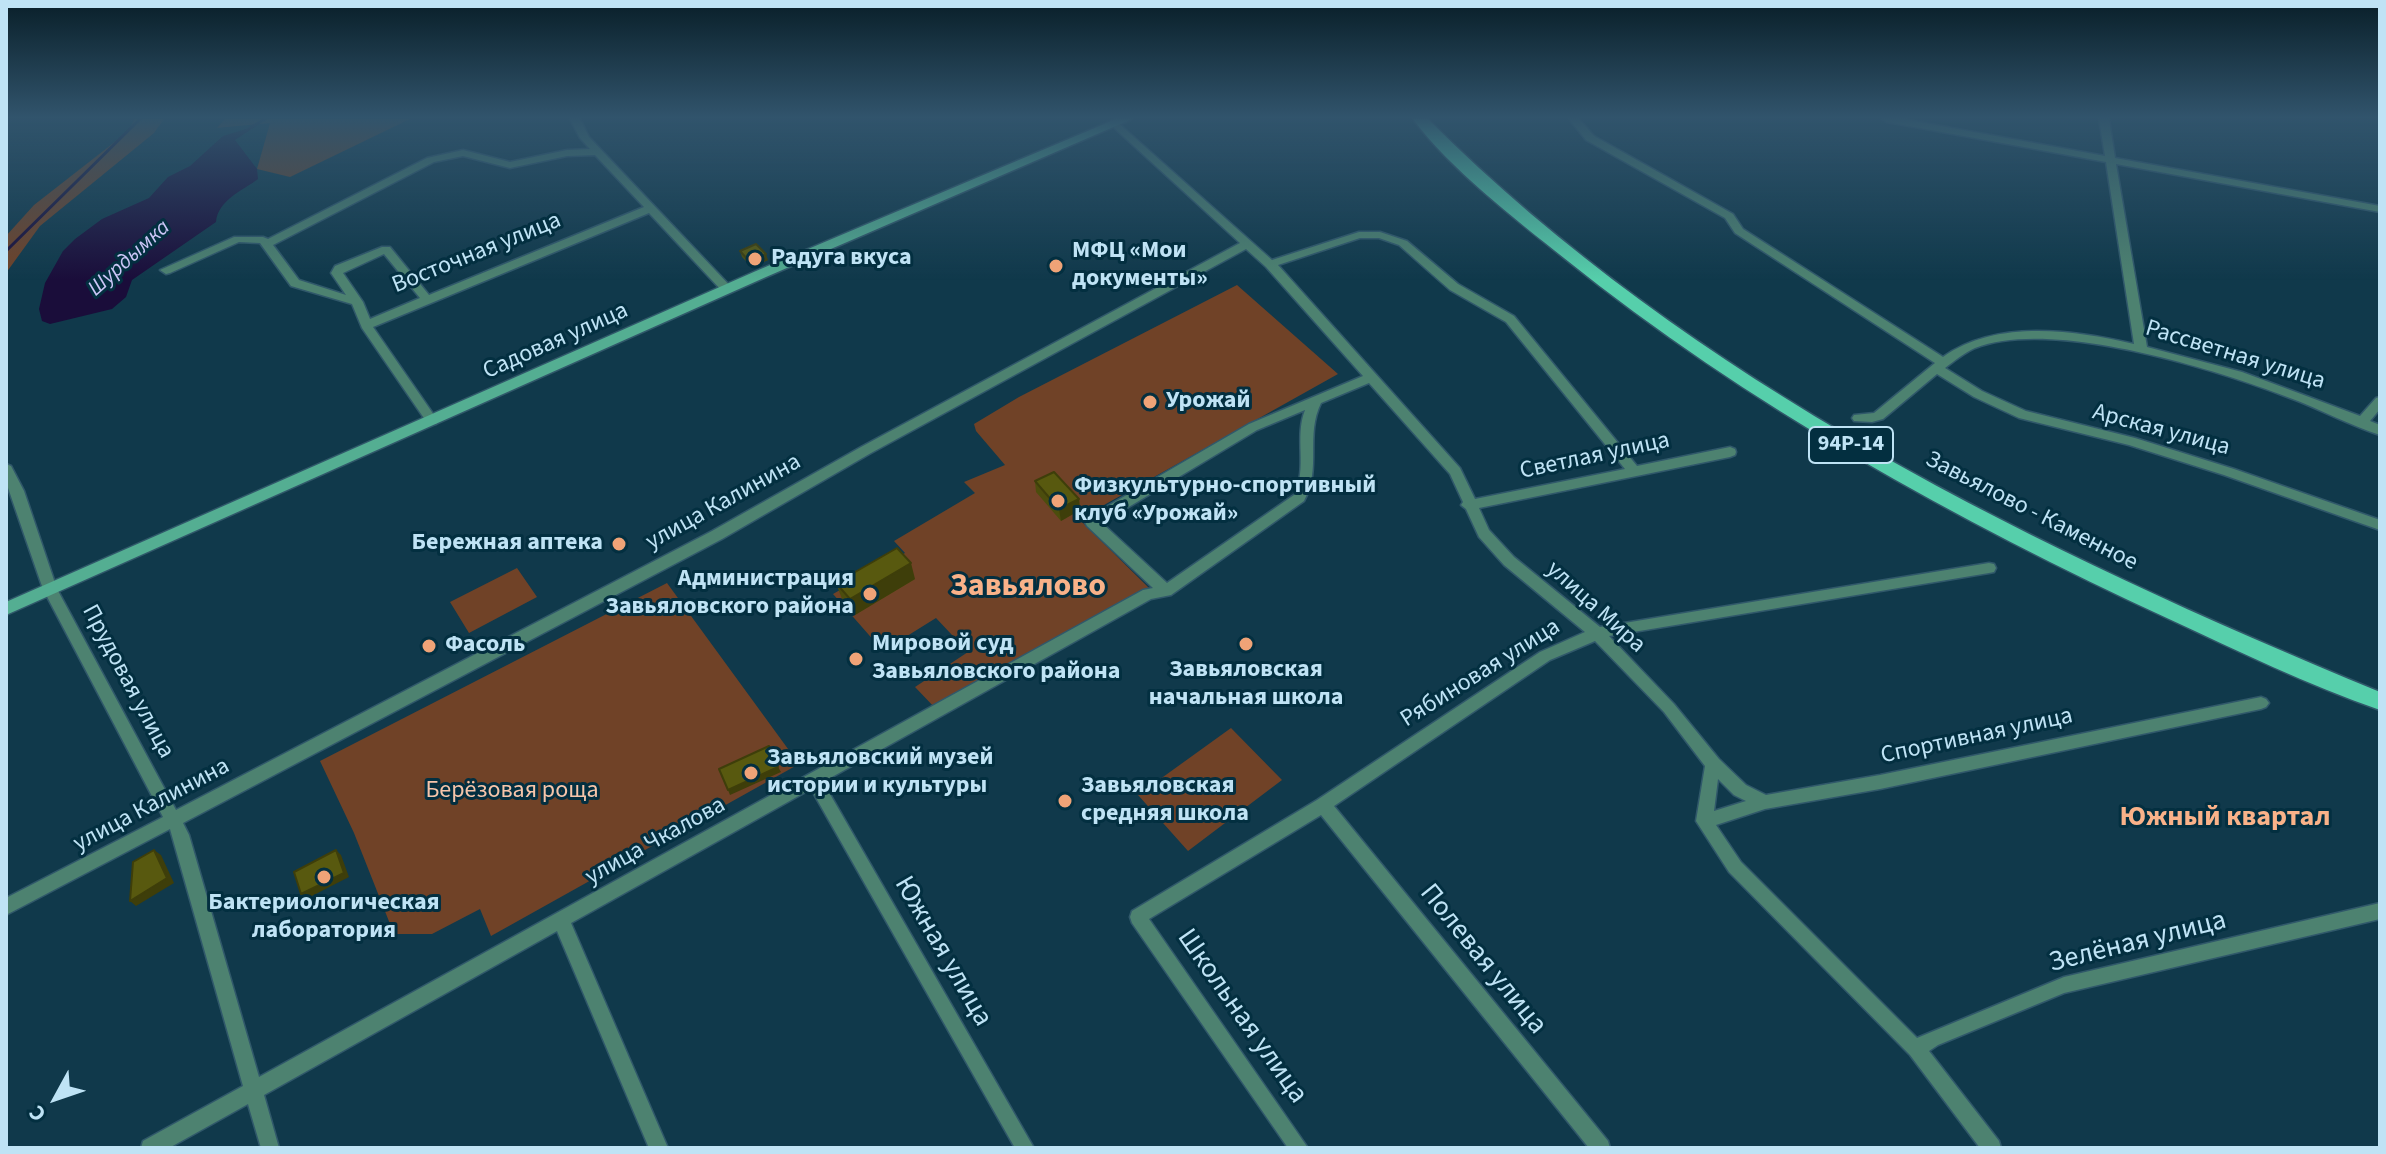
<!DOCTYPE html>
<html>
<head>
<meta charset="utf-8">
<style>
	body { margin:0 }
	#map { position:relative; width:2386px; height:1154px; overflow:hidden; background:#10394b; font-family:"Source Sans 3",sans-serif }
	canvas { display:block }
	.frame { position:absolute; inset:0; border:8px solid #bfe3f5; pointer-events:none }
	.north { position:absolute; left:16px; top:1058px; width:80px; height:80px; -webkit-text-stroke:6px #032f40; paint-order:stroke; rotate:230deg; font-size:22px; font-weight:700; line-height:32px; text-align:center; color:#bfe3f5 }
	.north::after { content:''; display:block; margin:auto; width:28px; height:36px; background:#bfe3f5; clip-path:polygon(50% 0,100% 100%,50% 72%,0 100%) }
</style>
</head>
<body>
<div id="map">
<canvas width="2386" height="1154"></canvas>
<div class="frame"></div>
<div class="north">С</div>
</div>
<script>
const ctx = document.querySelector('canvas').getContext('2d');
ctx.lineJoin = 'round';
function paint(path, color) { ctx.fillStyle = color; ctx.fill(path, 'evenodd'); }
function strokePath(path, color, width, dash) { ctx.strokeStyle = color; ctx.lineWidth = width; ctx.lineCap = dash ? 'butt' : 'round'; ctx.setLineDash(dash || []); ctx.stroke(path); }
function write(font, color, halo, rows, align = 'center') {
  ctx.font = font + ' "Source Sans 3",sans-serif'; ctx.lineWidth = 6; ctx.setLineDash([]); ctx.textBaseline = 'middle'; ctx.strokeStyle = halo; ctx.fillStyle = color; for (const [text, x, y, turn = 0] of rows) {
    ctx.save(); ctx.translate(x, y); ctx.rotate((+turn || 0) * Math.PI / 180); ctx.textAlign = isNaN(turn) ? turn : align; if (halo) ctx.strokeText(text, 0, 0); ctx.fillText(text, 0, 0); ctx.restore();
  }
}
paint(new Path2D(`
	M134,119H164L154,133L40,226L6,273V236L34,205L130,130Z
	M225,119H410L290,177L257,169L270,123L217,128Z
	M1237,285L1338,374L1079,519L1149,588L936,709L915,687L968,652L936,618L883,651L833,594L905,553L894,541L975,493L964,482L1005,465L976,431L974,424L1019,397Z
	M517,568L537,597L469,633L450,602Z
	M667,583L799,764L491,936L480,909L432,934H394L354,833L320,761Z
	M1231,728L1282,780L1188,851L1138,795Z`), '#704227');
paint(new Path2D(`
	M256,126L235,140L257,169L258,179C242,191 218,200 216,222L132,280L126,297L112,309L50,324L42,321L39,309L45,283L63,251L75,239L102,219L149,198L168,177L190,166L223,136Z`), '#1a0d3a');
strokePath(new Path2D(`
	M250,128L265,119
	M6,251L140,119`), '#1a0d3a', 3);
const street = new Path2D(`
	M570,119H580L589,137L733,289L731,292H723L649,213L373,327L436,418L438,421L436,424H428L362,328L352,304L291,286L260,243L239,242L170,273L166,274L160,270L234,237H263L268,239L427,158L463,150L510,162L567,150L590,149L580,138ZM595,155L644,207L429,295L390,247H382L335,266L331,273L346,295L299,280L273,245L434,162L463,156L510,168L567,156ZM384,254L420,298L370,319L363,302L343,273Z
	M1569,119H1579L1594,136L1733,214L1743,229L1943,357C1996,319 2074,330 2134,344L2106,162L1887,122L1882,119H1903L2105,156L2099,119H2109L2115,158L2380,206V212L2116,164L2147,347L2242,372L2360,416L2376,398L2380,397V409L2370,421L2380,425V435C2349,425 2320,409 2290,398C2214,369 2052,318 1975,348C1964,353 1954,361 1945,368L1982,391L2026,411L2135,438L2234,469L2380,520V530L2224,475L2129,445L2019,418L1974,397L1937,374L1883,419L1872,422L1854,421L1852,418L1854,415L1874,413L1935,363L1735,233L1725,218L1586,140Z
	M1116,121L1272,260L1359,232H1380L1407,241L1458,284L1514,316L1637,466L1730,447L1735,449L1736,452L1735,455L1730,457L1479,508L1489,530L1514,557L1600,627L1989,563L1994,564L1996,568L1994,572L1989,573L1609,636L1674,704L1719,759L1746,785L1766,795L1880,775L2261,697L2266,699L2269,703L2266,707L2261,709L1880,789L1765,809L1716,825L1741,862L1917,1038L2064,977L2380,903V919L2064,993L1938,1045L1929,1051L1999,1141L2001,1148H1980L1910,1055L1729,872L1696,821L1705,766L1664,712L1595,641L1550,660L1334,806L1608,1141L1610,1148H1589L1321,815L1149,919L1308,1148H1288L1132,923L1130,917L1132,911L1317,800L1540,652L1585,632L1504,565L1479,537L1466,509L1461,505L1463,502L1450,474L1369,383L1321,403C1305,436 1322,468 1304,501L1171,595L1151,599L823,782L1034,1148H1015L811,789L571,923L668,1148H649L557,931L264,1095L279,1148H261L248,1104L169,1148H141L143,1141L243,1086L170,829L6,915V898L163,817L43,589L6,482V464L11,466L24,491L57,589L176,810L712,531L861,447L1240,243L1112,126L1111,124ZM1360,238H1379L1399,245L1450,290L1506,322L1625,469L1475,499L1460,468L1278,265ZM1246,249L1266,267L1363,376L1249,424L1087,518L1085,522L1087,526L1153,588L1143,590L259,1077L189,835L183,823L722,539L871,453ZM1305,410C1294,438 1308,468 1294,495L1167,583L1102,523L1257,430ZM1718,779L1734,795L1746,801L1714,811Z`);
const secondary = new Path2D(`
	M1116,119H1132L766,277L6,615V602L756,271Z`);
const primary = new Path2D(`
	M1413,119H1428C1692,383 2039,551 2380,692V710C2308,685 2238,651 2169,619C1957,521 1747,405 1564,258C1515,219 1449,168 1413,119Z`);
strokePath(street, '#30586a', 3);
strokePath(secondary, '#30586a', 3);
strokePath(primary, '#30586a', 3);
paint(street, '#4d8270');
paint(secondary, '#54ae92');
paint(primary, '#56cfab');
paint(new Path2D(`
	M740,251L768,260L752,267L742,257Z
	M1035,481L1079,499L1080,510L1061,521L1036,492Z
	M915,579L855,615L842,599L836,583Z`), '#4c4d0d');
paint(new Path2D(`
	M766,254L768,260L752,267L750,262Z
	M1079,499L1080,510L1061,521L1059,509Z
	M911,563L915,579L855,615L850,599Z
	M778,767L781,772L730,795L728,790Z
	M154,850L161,855L174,883L136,906L130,901Z
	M336,850L341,855L349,877L306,899L301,894Z`), '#3e3e0a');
const building = new Path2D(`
	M756,244L766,254L750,262L740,251Z
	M1054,472L1079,499L1059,509L1035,481Z
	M897,548L911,563L850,599L836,583Z
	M769,746L778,767L728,790L719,769Z
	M154,850L167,878L130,901L133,862Z
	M336,850L344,873L301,894L294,872Z`);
paint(building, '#58590f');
strokePath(building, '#3e3e0a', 2);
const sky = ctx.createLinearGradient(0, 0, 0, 280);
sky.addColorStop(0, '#091f29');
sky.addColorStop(0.42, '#31546c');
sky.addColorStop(1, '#31546c00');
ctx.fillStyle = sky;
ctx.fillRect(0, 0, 2386, 280);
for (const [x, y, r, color] of [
	[755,259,8,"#efa377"],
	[1056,266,8,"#efa377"],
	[1150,402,8,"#efa377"],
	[1058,501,8,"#efa377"],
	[619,544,8,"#efa377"],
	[870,594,8,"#efa377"],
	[1246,644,8,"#efa377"],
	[429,646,8,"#efa377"],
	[856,659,8,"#efa377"],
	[751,773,8,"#efa377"],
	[1065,801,8,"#efa377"],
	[324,877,8,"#efa377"]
]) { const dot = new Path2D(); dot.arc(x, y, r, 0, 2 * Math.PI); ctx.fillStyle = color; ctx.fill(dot); strokePath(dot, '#032f40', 3); }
write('italic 22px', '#cbc5f6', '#032f40', [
	["Шурдымка",130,259,-42]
]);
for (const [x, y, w] of [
	[1851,445,84]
]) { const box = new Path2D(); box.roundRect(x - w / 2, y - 18, w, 36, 6); ctx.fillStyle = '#032f40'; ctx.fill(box); strokePath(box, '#bfe3f5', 2); }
write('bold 22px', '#bfe3f5', null, [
	["94Р-14",1851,445]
]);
write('bold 24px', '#bfe3f5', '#032f40', [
	["МФЦ «Мои",1072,252],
	["документы»",1072,280],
	["Радуга вкуса",771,259],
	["Урожай",1166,402],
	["Физкультурно-спортивный",1074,487],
	["клуб «Урожай»",1074,515],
	["Бережная аптека",603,544,"right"],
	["Администрация",854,580,"right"],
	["Завьяловского района",854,608,"right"],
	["Мировой суд",872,645],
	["Завьяловского района",872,673],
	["Фасоль",445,646],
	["Завьяловская",1246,671,"center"],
	["начальная школа",1246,699,"center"],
	["Завьяловский музей",767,759],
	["истории и культуры",767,787],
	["Завьяловская",1081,787],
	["средняя школа",1081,815],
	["Бактериологическая",324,904,"center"],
	["лаборатория",324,932,"center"]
], 'left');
write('24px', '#bfe3f5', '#032f40', [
	["Восточная улица",477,254,-22],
	["Садовая улица",556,342,-24],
	["Рассветная улица",2235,356,17],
	["Арская улица",2161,431,15],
	["Светлая улица",1595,457,-12],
	["улица Калинина",724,503,-29],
	["Завьялово - Каменное",2031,512,27],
	["улица Мира",1595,608,42],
	["Рябиновая улица",1481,674,-32],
	["Прудовая улица",127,682,62],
	["Спортивная улица",1977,737,-12],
	["улица Калинина",152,806,-28],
	["улица Чкалова",656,842,-29]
]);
write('24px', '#f6c5aa', '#032f40', [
	["Берёзовая роща",512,792]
]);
write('bold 28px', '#f9b289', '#032f40', [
	["Южный квартал",2225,819]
]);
write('28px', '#bfe3f5', '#032f40', [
	["Зелёная улица",2138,943,-14],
	["Южная улица",942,952,60],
	["Полевая улица",1482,960,51],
	["Школьная улица",1241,1017,55]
]);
write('bold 32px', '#f9b289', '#032f40', [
	["Завьялово",1028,588]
]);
</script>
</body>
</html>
